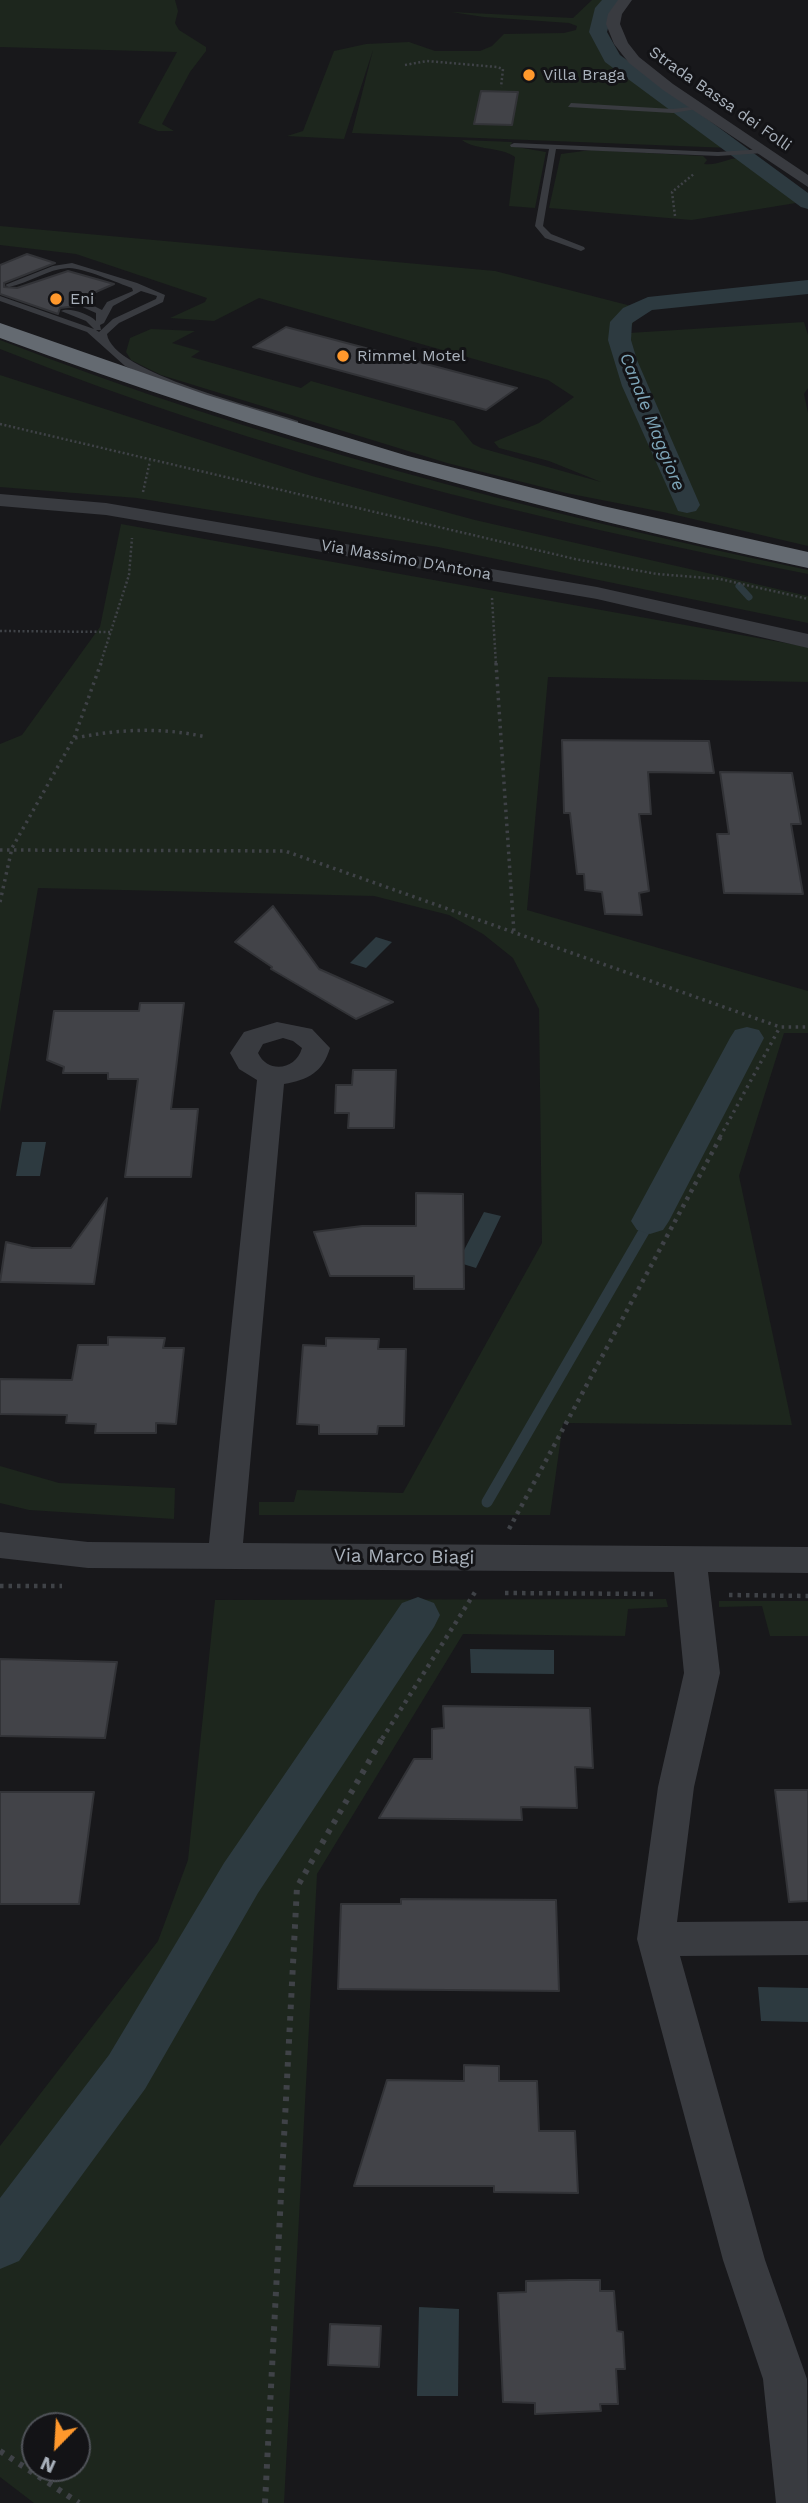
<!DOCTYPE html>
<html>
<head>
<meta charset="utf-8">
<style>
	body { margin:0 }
	#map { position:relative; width:808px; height:2503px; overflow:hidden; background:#18181b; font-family:"Work Sans",sans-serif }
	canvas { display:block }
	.north { position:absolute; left:21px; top:2412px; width:70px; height:70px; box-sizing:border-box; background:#131316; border:2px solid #4f5258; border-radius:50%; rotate:204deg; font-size:19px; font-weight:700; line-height:28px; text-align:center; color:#a9b1bb }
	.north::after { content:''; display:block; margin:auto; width:24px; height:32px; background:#ff982c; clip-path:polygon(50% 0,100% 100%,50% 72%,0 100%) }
</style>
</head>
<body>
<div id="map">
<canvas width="808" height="2503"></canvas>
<div class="north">N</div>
</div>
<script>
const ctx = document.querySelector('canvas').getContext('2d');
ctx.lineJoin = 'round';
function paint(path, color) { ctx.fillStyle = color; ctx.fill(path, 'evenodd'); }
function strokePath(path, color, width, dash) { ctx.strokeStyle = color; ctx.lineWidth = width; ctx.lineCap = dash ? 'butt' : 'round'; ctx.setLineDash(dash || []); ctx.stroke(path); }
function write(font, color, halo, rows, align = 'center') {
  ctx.font = font + ' "Work Sans",sans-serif'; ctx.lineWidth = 6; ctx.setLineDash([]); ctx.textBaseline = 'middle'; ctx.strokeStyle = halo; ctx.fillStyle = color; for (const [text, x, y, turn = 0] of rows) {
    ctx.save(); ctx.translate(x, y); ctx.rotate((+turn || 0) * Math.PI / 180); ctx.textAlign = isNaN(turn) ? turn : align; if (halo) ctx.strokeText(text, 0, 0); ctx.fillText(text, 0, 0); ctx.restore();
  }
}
paint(new Path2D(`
	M0,0H175L178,11L175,23L179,30L206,47V51L190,72L162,124L174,131H158L138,123L177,52L0,47Z
	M592,0H617C576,42 656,85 686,105L675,109L730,148L352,133L373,50L344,139L287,136L303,131L334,51L366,44L409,42L435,51H480L492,46L504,34L564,33L576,30L577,26L569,23L484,17L451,12L573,18Z
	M462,140L512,142L511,146L546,152L535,208L509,206L515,157C499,146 477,151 462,140Z
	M591,150L703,156L707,160L704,164C716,166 726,159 738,158L802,202L692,220L549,208L561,154Z
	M0,226L495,271L647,310L634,320L629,333L804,322L808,335V388L804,394L808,413V546L663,512L566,493L447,463L161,375L131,360L126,352L130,338L151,329L195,331L172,343L200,351L191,357L301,388L311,381L454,421L473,444L481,448L601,482L549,461L499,448L494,442L539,423L574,397L548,380L259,298L214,321L170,318L205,302L207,298L76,254L0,245Z
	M0,340C262,442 534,512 808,570V574C534,520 260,453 0,349Z
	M0,375L312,476L475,520L808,596V623L438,547L137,498L0,487Z
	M121,524L808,647V682L548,677L527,910L808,991V1033H784L739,1176L792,1425L563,1423L550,1515H259V1502H294L297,1490L403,1493L542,1243L539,1009L513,958L483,934L449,915L374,896L38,888L0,1113V744L22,735L100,627Z
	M0,1466L59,1483L175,1488L174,1519L29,1510L0,1503Z
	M666,1599L668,1607L628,1609L625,1636L463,1634L317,1874L284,2503H34L0,2477V2146L158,1941L188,1860L215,1600ZM77,2426V2468H35V2426Z
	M719,1601H808V1636H770L762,1606L719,1607Z`), '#1d261d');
paint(new Path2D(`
	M376,937L392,942L366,968L350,963Z
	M22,1142H46L40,1176H16Z
	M484,1212L501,1216L476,1268L463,1264V1252Z
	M470,1649L554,1650V1674L471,1673Z
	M758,1987L808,1988V2022L761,2021Z
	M419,2307L459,2309L458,2396H417Z`), '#2d3a40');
strokePath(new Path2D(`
	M739,586L749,597`), '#2d3a40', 7);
strokePath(new Path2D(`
	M487,1502L650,1221`), '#2d3a40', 11);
paint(new Path2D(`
	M602,0H621L613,10L607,32L620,55L808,193V209L801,207L605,62L589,32L595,8Z
	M808,280V294L652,310L632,323L631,340L637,360L700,505L696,511L687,513L678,511L622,386L608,340L610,322L623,308L648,297Z
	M747,1027L759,1030L764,1038L669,1221L663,1230L650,1234L637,1230L631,1221L730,1038L735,1030Z
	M418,1597L434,1603L440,1615L434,1627L258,1893L145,2089L19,2261L0,2269V2198L109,2055L224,1863L402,1603Z`), '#2d3a40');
const building = new Path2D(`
	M481,91L518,92L512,125L474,124Z
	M27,254L55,263L4,283V287L17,288L68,271L114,284L89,295L95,298L88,300L76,299V306L60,308L58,314L0,294V265Z
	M286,327L517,388L486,410L253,347Z
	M562,740L709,741L714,773L648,772L651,814H639L649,891L639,893L642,915L605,914L602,892L585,890L584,874H577L570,813H564Z
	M720,772L792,773L801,824H791L803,894L724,893L717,834H729Z
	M273,906L319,969L393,1002L356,1019L271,969L272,967L235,942Z
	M140,1003H184L171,1109H198L191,1177H125L138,1079H108V1073H63L64,1067L47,1060L54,1011H139Z
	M353,1070H396L394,1128H348L349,1113H335L336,1085H352Z
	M416,1193L463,1194L464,1289H414V1276H330L314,1232L362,1226H416Z
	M107,1198L94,1284L0,1282L6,1242L32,1248H71Z
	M108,1337L165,1338L163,1348H184L176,1424L156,1423V1433H95L96,1424L66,1423L67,1415L0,1414V1379L72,1380L78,1345H108Z
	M326,1338L379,1339L378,1349H406L404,1426H378L377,1434H319V1425L297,1424L303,1345L326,1346Z
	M0,1659L117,1662L105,1738L0,1736Z
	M443,1706L590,1708L593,1768L575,1767L577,1808L521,1807L522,1820L379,1818L414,1759H432V1729L444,1728Z
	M775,1790H808V1901L789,1902Z
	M0,1792H94L79,1904H0Z
	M401,1899L556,1900L559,1991L338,1989L341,1904H401Z
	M464,2065L499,2066V2081H537L539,2131H575L578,2193L494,2192V2186H354L387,2080L464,2081Z
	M570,2280H600V2291H614L617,2331L623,2332L625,2369H616L618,2404H600L601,2411L535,2414V2403L503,2402L498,2293L526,2292V2281Z
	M330,2324L381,2326L379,2367L328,2365Z`);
paint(building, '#424348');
strokePath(building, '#323337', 2);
strokePath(new Path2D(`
	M405,65L427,61L497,67L503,69L501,87
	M675,216L672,192L695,173
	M0,424L575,559L657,574L720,579L808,599
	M143,492L150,461
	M492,598L496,665
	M0,631L111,632
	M100,665L129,575L132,538`), '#3f4247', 2.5, [2, 2.5]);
strokePath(new Path2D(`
	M496,663L514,933
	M75,738C120,729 161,727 206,737
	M0,850L285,851L780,1027H808
	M0,902L12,848L74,738L101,663
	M720,1137L780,1027`), '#3f4247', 3.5, [2.5, 4.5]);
strokePath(new Path2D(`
	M509,1529L721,1136
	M0,1586H62
	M505,1593L657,1594
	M729,1595L808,1596
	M382,1739L477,1589`), '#3f4247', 4.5, [3.5, 5]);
strokePath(new Path2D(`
	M0,2451L79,2503
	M265,2503L297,1887L383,1737`), '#3f4247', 6, [4.5, 7]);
paint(new Path2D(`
	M571,103L673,109L699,106L703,108L673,113L568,107Z
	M514,143L718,152L764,149L768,151L764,153L718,156L556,149L543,226L551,234L584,247L585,249L581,251L545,238L535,226L549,149L511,147L510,145Z
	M72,263L137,283L165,295L163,302L119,323L107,334C112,373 262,408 298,421V425H292L151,378L125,366L87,332L0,301V296L94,329L86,321L61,311C69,307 89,314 96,321V313L78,305V301H84L102,310L107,302L133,291L132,288C118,283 81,267 68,268C48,269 29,283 9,287L5,285L53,266ZM141,291L157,296L156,299L113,319L99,332L96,330H101L100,325L104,323L113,306Z`), '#393b40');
paint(new Path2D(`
	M618,0H632L622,14L620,24L628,43L639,57L673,84L808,175V187L663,90L629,63L614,44L606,24L608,14Z
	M0,494L106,503L597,587L808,634V648L597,599L106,515L0,506Z
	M277,1022L312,1029L330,1048C323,1072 308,1080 284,1084L243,1543L808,1547V1573L708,1572L720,1673L694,1787L677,1922L808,1921V1955L680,1956L765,2260L807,2379L808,2503H776L763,2379L723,2260L637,1939L658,1787L684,1673L674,1572L88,1568L0,1558V1532L88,1542L209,1543L257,1080L239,1069L230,1053L244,1032ZM283,1038L293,1041L302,1048C296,1070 268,1074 258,1053L263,1044Z`), '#393b40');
paint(new Path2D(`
	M0,323L207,395L408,456L603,506L808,552V568C533,509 264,436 0,338Z`), '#646a71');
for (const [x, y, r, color] of [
	[529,75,7,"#ff982c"],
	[56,299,7,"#ff982c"],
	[343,356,7,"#ff982c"]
]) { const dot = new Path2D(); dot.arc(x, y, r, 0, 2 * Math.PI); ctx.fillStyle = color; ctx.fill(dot); strokePath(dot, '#131316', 2.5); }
write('16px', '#a9b1bb', '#131316', [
	["Villa Braga",543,75],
	["Eni",70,299],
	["Rimmel Motel",357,356]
], 'left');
write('16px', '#a9b1bb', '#131316', [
	["Strada Bassa dei Folli",720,99,35],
	["Via Massimo D'Antona",406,560,10]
]);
write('italic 18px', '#7ea6b9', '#131316', [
	["Canale Maggiore",652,422,68]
]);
write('19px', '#a9b1bb', '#131316', [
	["Via Marco Biagi",404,1557,1]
]);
</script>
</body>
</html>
